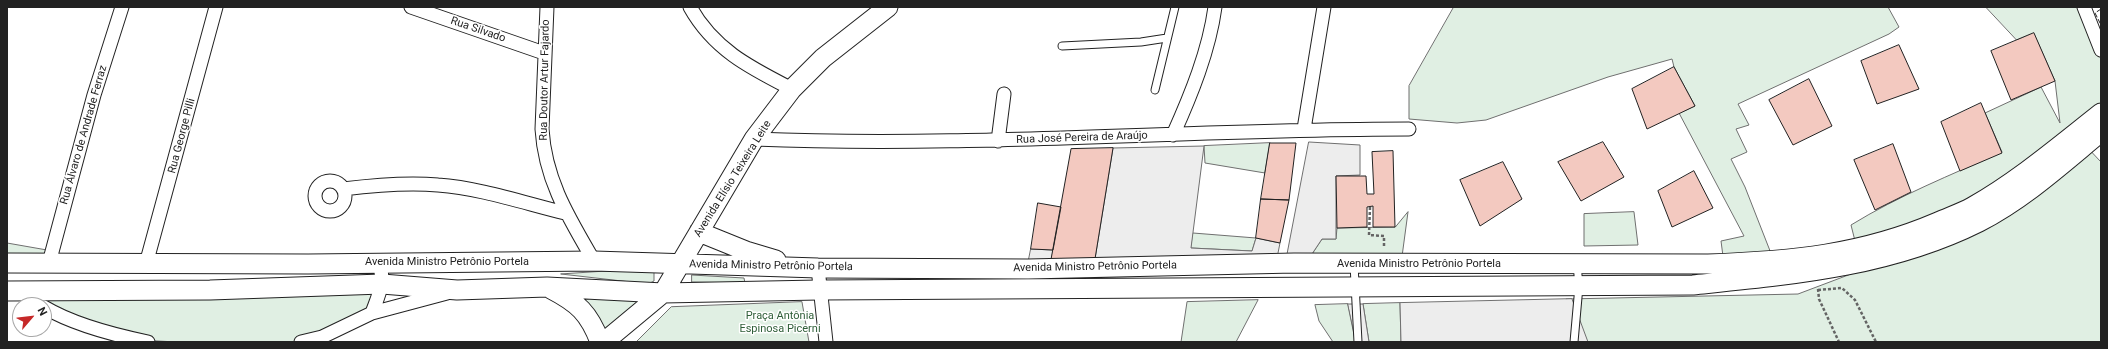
<!DOCTYPE html>
<html>
<head>
<meta charset="utf-8">
<style>
	body { margin:0 }
	#map { position:relative; width:2108px; height:349px; overflow:hidden; background:#fff; font-family:Roboto,sans-serif }
	canvas { display:block }
	.frame { position:absolute; inset:0; border:8px solid #222; pointer-events:none }
	.north { position:absolute; left:12px; top:297px; width:40px; height:40px; box-sizing:border-box; background:#fff; border:1px solid #a7a7a7; border-radius:50%; rotate:62deg; font-size:11px; font-weight:700; line-height:16px; text-align:center; color:#222 }
	.north::after { content:''; display:block; margin:auto; width:14px; height:18px; background:#c62828; clip-path:polygon(50% 0,100% 100%,50% 72%,0 100%) }
</style>
</head>
<body>
<div id="map">
<canvas width="2108" height="349"></canvas>
<div class="frame"></div>
<div class="north">N</div>
</div>
<script>
const ctx = document.querySelector('canvas').getContext('2d');
ctx.lineJoin = 'round';
function paint(path, color) { ctx.fillStyle = color; ctx.fill(path, 'evenodd'); }
function strokePath(path, color, width, dash) { ctx.strokeStyle = color; ctx.lineWidth = width; ctx.lineCap = dash ? 'butt' : 'round'; ctx.setLineDash(dash || []); ctx.stroke(path); }
function write(font, color, halo, rows, align = 'center') {
  ctx.font = font + ' Roboto,sans-serif'; ctx.lineWidth = 3; ctx.setLineDash([]); ctx.textBaseline = 'middle'; ctx.strokeStyle = halo; ctx.fillStyle = color; for (const [text, x, y, turn = 0] of rows) {
    ctx.save(); ctx.translate(x, y); ctx.rotate((+turn || 0) * Math.PI / 180); ctx.textAlign = isNaN(turn) ? turn : align; if (halo) ctx.strokeText(text, 0, 0); ctx.fillText(text, 0, 0); ctx.restore();
  }
}
const green = new Path2D(`
	M1454,7H1888L1899,27L1889,34L1738,104L1749,125L1736,129L1747,152L1731,159L1745,187L1774,261L1724,264L1721,241L1744,236L1679,113L1695,106L1674,67L1672,59L1608,77L1486,120L1457,123L1409,119V86Z
	M1986,7H2084L2101,50V113L2024,174L1857,249L1851,225C1898,196 1951,175 2002,152L1985,113L2041,87L2060,123L2055,81L2034,34L2017,40Z
	M1270,143L1265,173L1205,163L1204,146Z
	M2085,145L2101,162V342H1583L1566,299L1798,294L1925,246Z
	M1408,212L1401,264L1306,263L1322,239H1336L1337,228L1395,227Z
	M1634,212L1638,245L1584,246V214Z
	M1193,233L1256,238L1252,251L1191,248Z
	M7,243L47,250L49,263H7Z
	M622,270L654,272V281L648,284L561,274Z
	M692,275L744,278L745,283L692,282Z
	M382,284L372,313L301,342H177L138,340L42,305L22,291Z
	M547,287L663,293L604,342Z
	M1258,300L1236,342H1181L1187,302Z
	M802,302L809,342H636L671,307Z
	M1400,303L1401,342H1369L1363,304Z
	M1348,304L1356,342H1333L1319,321L1315,305Z`);
paint(green, '#e0efe3');
strokePath(green, '#6f6f6f', 1);
const parking = new Path2D(`
	M1309,142L1360,145V175L1336,176V239H1322L1306,263L1094,265L1113,148L1204,146L1191,248L1252,251L1256,238L1280,243L1278,253L1285,263Z
	M1031,249L1053,250L1051,263L1028,264Z
	M1572,299L1588,342H1401L1400,303Z
	M1348,304H1363L1369,342H1356Z`);
paint(parking, '#ededed');
strokePath(parking, '#6f6f6f', 1);
const building = new Path2D(`
	M2034,33L2055,81L2011,100L1991,51Z
	M1899,45L1919,89L1877,104L1861,61Z
	M1674,67L1695,106L1647,129L1632,89Z
	M1809,79L1832,126L1793,145L1769,100Z
	M1981,103L2002,153L1960,171L1941,122Z
	M1603,142L1624,177L1581,201L1558,162Z
	M1270,143H1296L1289,200L1261,199Z
	M1893,144L1911,192L1875,210L1854,160Z
	M1113,148L1094,265H1050L1071,149Z
	M1393,151L1395,227H1373V206L1367,207V227L1337,228L1336,176H1366L1367,194H1374L1372,152Z
	M1503,162L1522,199L1480,226L1460,180Z
	M1694,171L1713,208L1672,227L1658,191Z
	M1261,199L1289,200L1280,243L1256,238Z
	M1038,203L1061,207L1053,250L1031,249Z`);
paint(building, '#f3c9c0');
strokePath(building, '#222', 1);
const lane = new Path2D(`
	M1062,46L1141,42L1167,38
	M1155,90L1175,7
	M1354,264L1358,342
	M1574,342L1579,286L1577,264`);
const street = new Path2D(`
	M411,7L544,53
	M547,7L542,129C545,180 569,218 594,261
	M690,7C714,50 751,68 792,89
	M2084,7L2101,50
	M1304,129L1324,7
	M1173,135C1191,95 1209,51 1215,7
	M754,139C973,148 1191,129 1409,129
	M998,141L1004,94
	M315 196a15 15 0 1 1 30 0a15 15 0 1 1-30 0Z
	M343,189C375,185 406,182 438,185C480,188 524,203 565,213
	M41,261L49,263L94,95L122,7
	M146,264L216,7
	M818,268L826,342
	M44,307C74,325 114,335 148,342
	M372,313C378,296 387,280 378,262
	M301,342L322,337L372,313L447,293`);
const secondary = new Path2D(`
	M699,232L746,251L776,260
	M7,263L308,264L594,261L818,268L1028,269L1294,263L1708,264C1791,261 1861,255 1938,222C1949,217 1961,213 1972,207C2018,181 2059,146 2101,113
	M551,289C578,303 589,313 600,342
	M7,291L210,290L382,284L457,290L547,287L663,293L819,290L1693,285C1791,275 1889,267 1979,222C2024,199 2062,164 2101,132
	M604,342L663,293L754,139L792,89L823,58L888,7`);
strokePath(lane, '#222', 9);
strokePath(street, '#222', 15);
strokePath(secondary, '#222', 21);
strokePath(new Path2D(`
	M1370,207L1369,235L1384,236V248
	M1818,289L1819,299L1839,342
	M1818,290L1842,288L1855,300L1876,342`), '#646464', 2.5, [3, 2]);
strokePath(lane, '#fff', 7);
strokePath(street, '#fff', 13);
strokePath(secondary, '#fff', 19);
strokePath(new Path2D(`
	M2101,9L2095,13L2101,25`), '#222', 1, [5, 2]);
write('11px', '#222', '#fff', [
	["Rua Silvado",478,30,19],
	["Rua Doutor Artur Fajardo",545,80,-89],
	["Rua Álvaro de Andrade Ferraz",84,135,-74],
	["Rua George Pilli",182,136,-75],
	["Rua José Pereira de Araújo",1082,138,-2],
	["Avenida Elísio Teixeira Leite",733,179,-58],
	["Avenida Ministro Petrônio Portela",447,262],
	["Avenida Ministro Petrônio Portela",1419,264],
	["Avenida Ministro Petrônio Portela",771,266,1],
	["Avenida Ministro Petrônio Portela",1095,267,-1]
]);
write('11px', '#2f5e38', '#fff', [
	["Praça Antônia",780,316],
	["Espinosa Picerni",780,329]
]);
</script>
</body>
</html>
